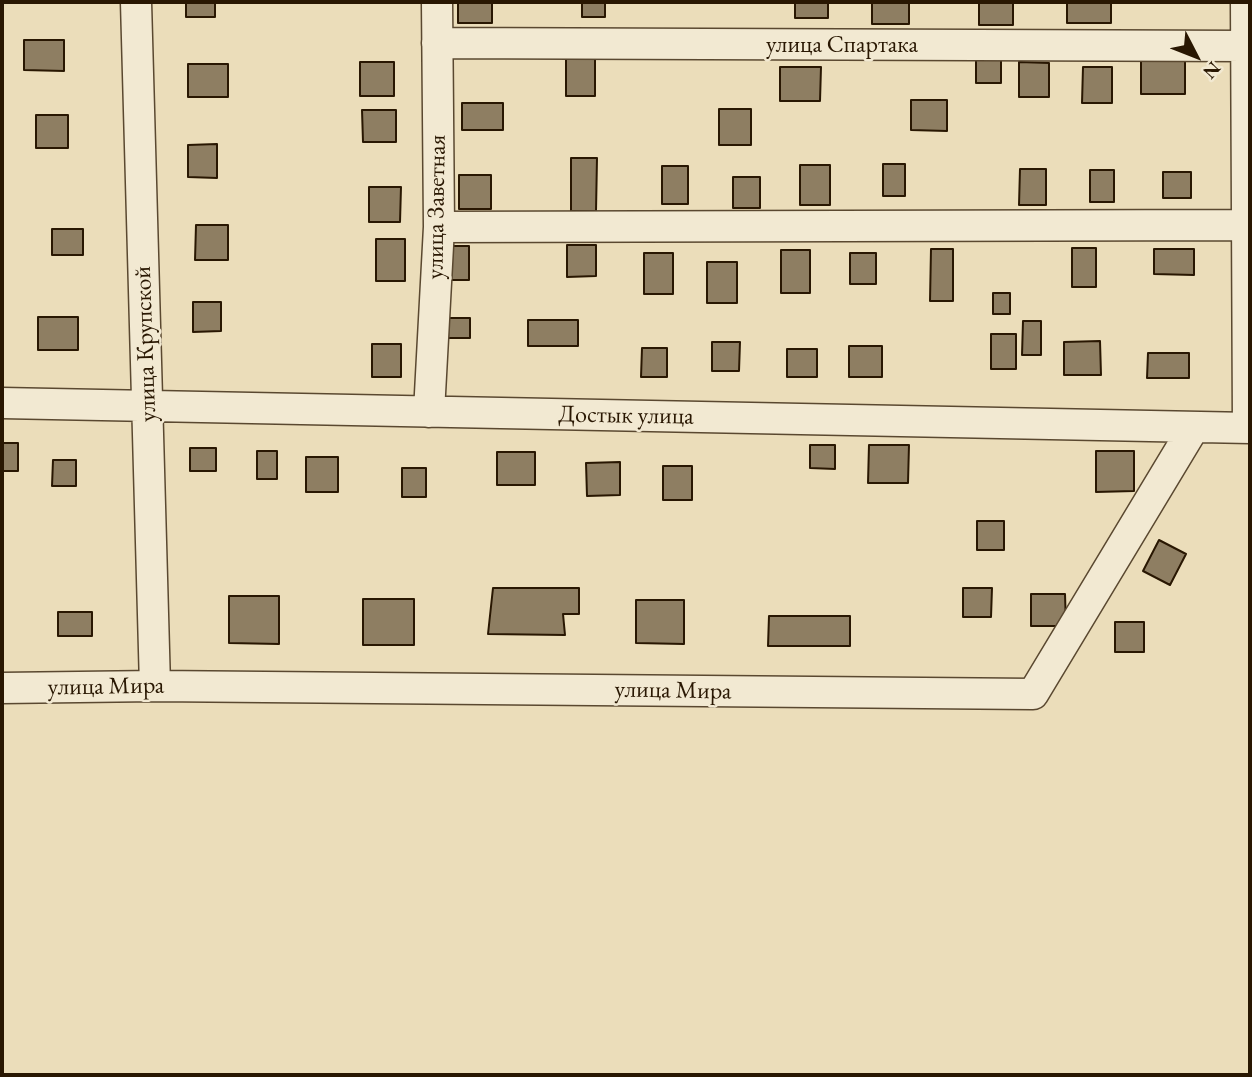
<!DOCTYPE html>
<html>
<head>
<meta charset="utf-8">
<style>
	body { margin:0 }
	#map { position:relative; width:1252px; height:1077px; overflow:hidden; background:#ebddba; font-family:"EB Garamond",serif }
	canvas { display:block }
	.frame { position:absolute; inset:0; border:4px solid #291702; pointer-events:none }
	.north { position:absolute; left:1161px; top:21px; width:70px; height:70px; -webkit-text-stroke:5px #f2e9d2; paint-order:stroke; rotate:132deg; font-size:19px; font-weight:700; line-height:28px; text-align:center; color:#291702 }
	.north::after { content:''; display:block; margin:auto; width:24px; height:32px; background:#291702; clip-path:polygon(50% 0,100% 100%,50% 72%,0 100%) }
</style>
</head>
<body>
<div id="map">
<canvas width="1252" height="1077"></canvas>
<div class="frame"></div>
<div class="north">N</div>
</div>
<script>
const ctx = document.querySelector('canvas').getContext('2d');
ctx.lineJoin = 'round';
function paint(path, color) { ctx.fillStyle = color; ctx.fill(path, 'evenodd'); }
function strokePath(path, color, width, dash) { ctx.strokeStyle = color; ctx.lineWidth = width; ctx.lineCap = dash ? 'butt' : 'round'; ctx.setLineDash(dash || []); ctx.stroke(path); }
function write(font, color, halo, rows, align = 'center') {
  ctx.font = font + ' "EB Garamond",serif'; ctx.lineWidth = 5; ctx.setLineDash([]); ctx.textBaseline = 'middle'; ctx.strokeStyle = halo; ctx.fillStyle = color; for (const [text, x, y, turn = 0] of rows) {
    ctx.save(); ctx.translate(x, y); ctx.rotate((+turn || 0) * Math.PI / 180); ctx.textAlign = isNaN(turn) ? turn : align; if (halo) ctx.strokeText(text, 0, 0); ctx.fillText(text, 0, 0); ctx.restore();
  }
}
const building = new Path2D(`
	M186,2H215V17H186Z
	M458,2H492V23H458Z
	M582,2H605V17H582Z
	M795,2H828V18H795Z
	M872,2H909V24H872Z
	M979,2H1013V25H979Z
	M1067,2H1111V23H1067Z
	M24,40H64V71L24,70Z
	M566,57L595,58V96H566Z
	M976,57H1001V83H976Z
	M1141,61H1185V94H1141Z
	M360,62H394V96H360Z
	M1019,62L1049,63V97H1019Z
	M188,64H228V97H188Z
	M780,67H821L820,101H780Z
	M1083,67H1112V103H1082Z
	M911,100H947V131L911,130Z
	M462,103H503V130H462Z
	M719,109H751V145H719Z
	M362,110H396V142H363Z
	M36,115H68V148H36Z
	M217,144V178L188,177V145Z
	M571,158H597L596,211H571Z
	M883,164H905V196H883Z
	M800,165H830V205H800Z
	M662,166H688V204H662Z
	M1020,169H1046V205H1019Z
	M1090,170H1114V202H1090Z
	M1163,172H1191V198H1163Z
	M459,175H491V209H459Z
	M733,177H760V208H733Z
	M369,187H401L400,222H369Z
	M196,225H228V260H195Z
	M52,229H83V255H52Z
	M376,239H405V281H376Z
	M567,245H596V276L567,277Z
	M443,246H469V280H443Z
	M1072,248H1096V287H1072Z
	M931,249H953V301H930Z
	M1154,249H1194V275L1154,274Z
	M781,250H810V293H781Z
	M644,253H673V294H644Z
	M850,253H876V284H850Z
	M707,262H737V303H707Z
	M993,293H1010V314H993Z
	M193,302H221V331L193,332Z
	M38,317H78V350H38Z
	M436,318H470V338H436Z
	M528,320H578V346H528Z
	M1023,321H1041V355H1022Z
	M991,334H1016V369H991Z
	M1100,341L1101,375H1064V342Z
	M712,342H740L739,371H712Z
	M372,344H401V377H372Z
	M849,346H882V377H849Z
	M642,348H667V377H641Z
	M787,349H817V377H787Z
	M1148,353H1189V378H1147Z
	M2,443H18V471H2Z
	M810,445H835V469L810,468Z
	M869,445H909L908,483H868Z
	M190,448H216V471H190Z
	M257,451H277V479H257Z
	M1096,451H1134V491L1096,492Z
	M497,452H535V485H497Z
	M306,457H338V492H306Z
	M53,460H76V486H52Z
	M620,462V495L587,496L586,463Z
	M663,466H692V500H663Z
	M402,468H426V497H402Z
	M977,521H1004V550H977Z
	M1159,540L1186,554L1170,585L1143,571Z
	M493,588H579V614H563L565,635L488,634Z
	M963,588H992L991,617H963Z
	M1031,594H1065L1066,626H1031Z
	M229,596H279V644L229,643Z
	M363,599H414V645H363Z
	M636,600H684V644L636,643Z
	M58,612H92V636H58Z
	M769,616H850V646H768Z
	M1115,622H1144V652H1115Z`);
paint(building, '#8e7e62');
strokePath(building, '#291702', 2);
const minor = new Path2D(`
	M136,2L155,686
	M1246,2L1248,428
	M437,43L1246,46
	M439,227L1247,225
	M2,403L1250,428
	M429,412L439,227L437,2
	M2,688L155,686L1033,694L1194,427`);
strokePath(minor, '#5a4830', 33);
strokePath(minor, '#f2e9d2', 30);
write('24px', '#291702', '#f2e9d2', [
	["улица Спартака",842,45],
	["улица Заветная",437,207,-89],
	["улица Крупской",146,344,-92],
	["Достык улица",626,416,1],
	["улица Мира",106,687,-1],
	["улица Мира",673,691,1]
]);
</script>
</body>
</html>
